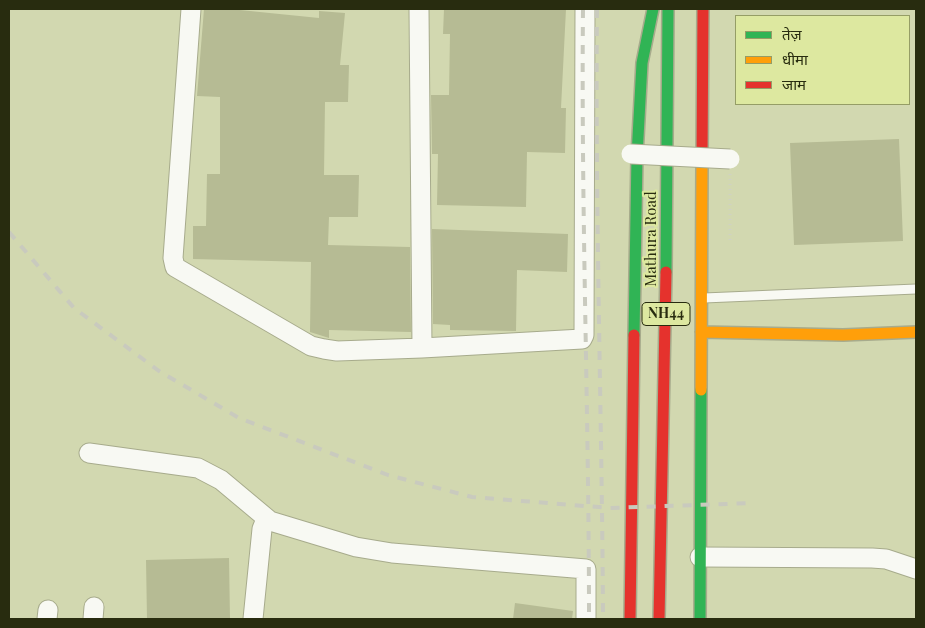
<!DOCTYPE html>
<html>
<head>
<meta charset="utf-8">
<style>
	body { margin:0 }
	#map { position:relative; width:925px; height:628px; overflow:hidden; background:#d2d8b0; font-family:"Playfair Display","Noto Sans Devanagari",serif }
	canvas { display:block }
	.frame { position:absolute; inset:0; border:10px solid #282c0f; pointer-events:none }
	.legend { position:absolute; left:735px; top:15px; width:175px; height:90px; box-sizing:border-box; background:#dde8a0; border:1px solid #959d66; margin:0; padding:6px 9px; list-style:none; font-size:15px; color:#282c0f }
	.legend li { display:flex; align-items:center; gap:10px; height:25px }
	.legend b { width:25px; border:1px solid #959d66 }
</style>
</head>
<body>
<div id="map">
<canvas width="925" height="628"></canvas>
<div class="frame"></div>
<ul class="legend">
<li><b style="height:6px;background:#30b455"></b>तेज़</li>
<li><b style="height:6px;background:#ff9f0a"></b>धीमा</li>
<li><b style="height:6px;background:#e5322d"></b>जाम</li>
</ul>
</div>
<script>
const ctx = document.querySelector('canvas').getContext('2d');
ctx.lineJoin = 'round';
function paint(path, color) { ctx.fillStyle = color; ctx.fill(path, 'evenodd'); }
function strokePath(path, color, width, dash) { ctx.strokeStyle = color; ctx.lineWidth = width; ctx.lineCap = dash ? 'butt' : 'round'; ctx.setLineDash(dash || []); ctx.stroke(path); }
function write(font, color, halo, rows, align = 'center') {
  ctx.font = font + ' "Playfair Display",serif'; ctx.lineWidth = 4; ctx.setLineDash([]); ctx.textBaseline = 'middle'; ctx.strokeStyle = halo; ctx.fillStyle = color; for (const [text, x, y, turn = 0] of rows) {
    ctx.save(); ctx.translate(x, y); ctx.rotate((+turn || 0) * Math.PI / 180); ctx.textAlign = isNaN(turn) ? turn : align; if (halo) ctx.strokeText(text, 0, 0); ctx.fillText(text, 0, 0); ctx.restore();
  }
}
paint(new Path2D(`
	M204,9H230L319,18V11L345,13L340,65H349L348,102H325L324,175H359L358,217H329L328,245L410,247L411,332L329,330V338L310,332L311,262L193,259V226H206L207,174H220V97L197,96Z
	M444,9H566L561,108H566L565,153L527,152L526,207L437,205L438,154H432L431,95H449L450,34H443Z
	M899,139L903,241L794,245L790,143Z
	M432,229L568,234L567,272L517,270L516,331L450,330V325L433,324Z
	M229,558L230,619H147L146,560Z
	M515,603L573,611L572,619H513Z`), '#b6bb94');
const lane = new Path2D(`
	M704,298L916,289`);
const street = new Path2D(`
	M191,9L173,258L175,267L311,346L324,349L337,351L422,348L582,339L584,335L585,9
	M419,9L422,348
	M89,453L198,468L221,480L270,521
	M700,557L872,558L886,559L916,569
	M47,619L48,610
	M93,619L94,607
	M253,619L262,529L264,524L270,521L356,547L392,553L586,569V619`);
const fast = new Path2D(`
	M666,272L668,9
	M634,335L637,156L642,63L653,9
	M700,619L701,390`);
const slow = new Path2D(`
	M701,332L843,335L916,332
	M701,390L702,159`);
const jam = new Path2D(`
	M702,159L703,9
	M630,619L634,335
	M659,619L666,272`);
strokePath(lane, '#a7ab8c', 11);
strokePath(street, '#a7ab8c', 21);
strokePath(fast, '#a7ab8c', 14);
strokePath(slow, '#a7ab8c', 14);
strokePath(jam, '#a7ab8c', 14);
strokePath(new Path2D(`
	M730,174V243`), '#cfd1c4', 3, [1, 4]);
strokePath(lane, '#f8f9f3', 9);
strokePath(street, '#f8f9f3', 19);
strokePath(fast, '#30b455', 11);
strokePath(slow, '#ff9f0a', 11);
strokePath(jam, '#e5322d', 11);
strokePath(new Path2D(`
	M583,9C581,212 589,416 589,619
	M597,9C595,212 602,416 603,619
	M9,232L74,308L159,371L239,418L388,475L472,497L610,508L753,503`), '#c9cabe', 4, [9, 9]);
const streetBridge = new Path2D(`
	M631,154L730,159`);
strokePath(streetBridge, '#a7ab8c', 21, []);
strokePath(streetBridge, '#f8f9f3', 19);
for (const [x, y, w] of [
	[666,314,48]
]) { const box = new Path2D(); box.roundRect(x - w / 2, y - 11.5, w, 23, 4); ctx.fillStyle = '#dde8a0'; ctx.fill(box); strokePath(box, '#282c0f', 1); }
write('bold 14px', '#282c0f', null, [
	["NH44",666,314]
]);
write('15px', '#282c0f', '#dde8a0', [
	["Mathura Road",651,239,-90]
]);
</script>
</body>
</html>
